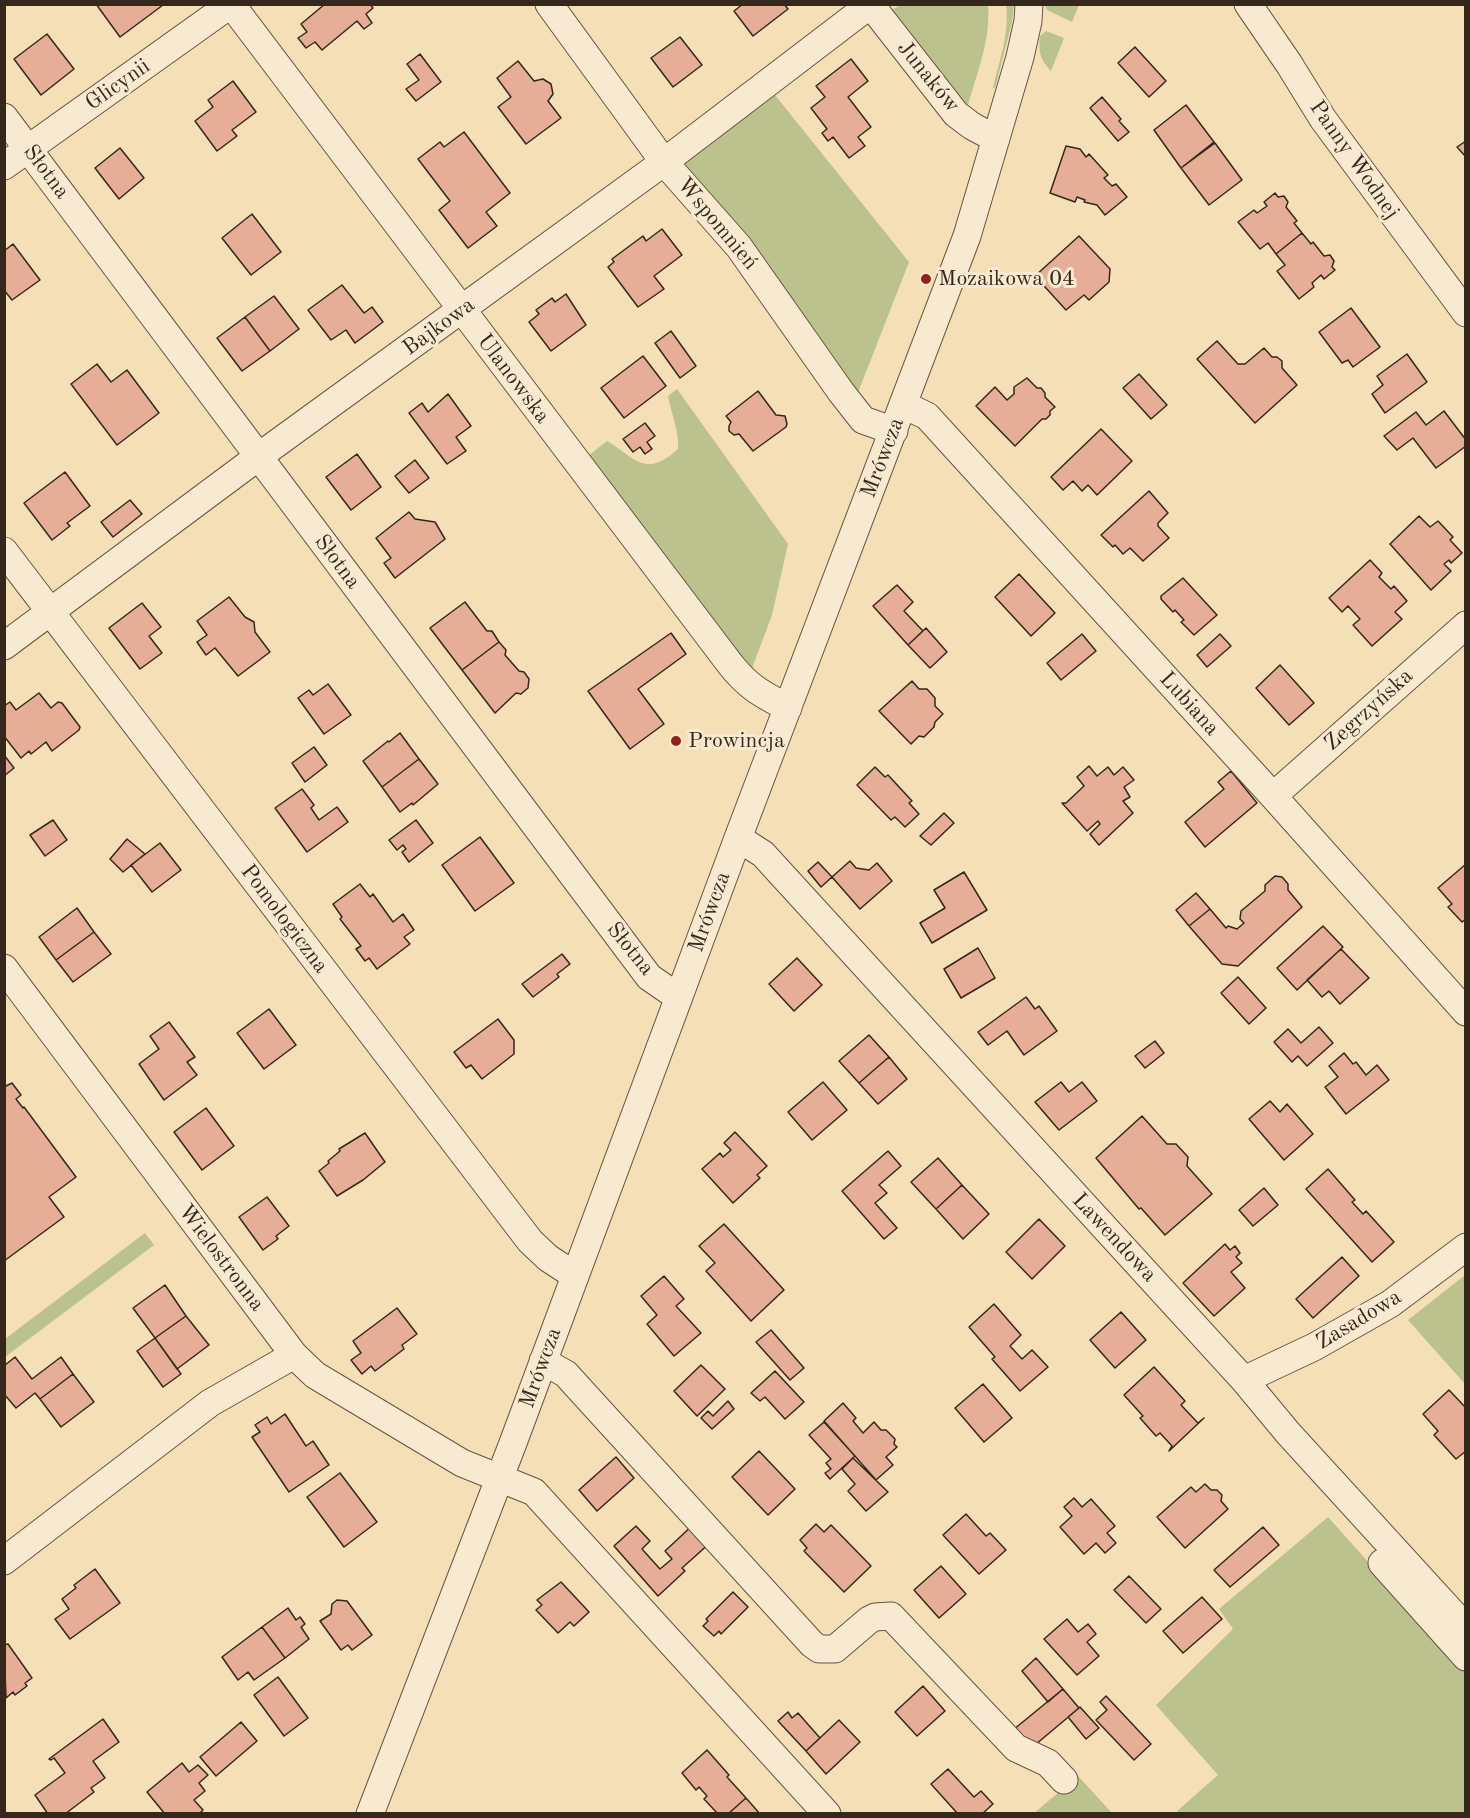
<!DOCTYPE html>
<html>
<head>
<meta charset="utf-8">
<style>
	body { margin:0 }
	#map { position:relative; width:1470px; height:1818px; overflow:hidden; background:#f4dfb6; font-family:"Old Standard TT",serif }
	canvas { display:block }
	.frame { position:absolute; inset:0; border:6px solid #36271c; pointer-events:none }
</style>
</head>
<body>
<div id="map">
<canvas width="1470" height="1818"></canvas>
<div class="frame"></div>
</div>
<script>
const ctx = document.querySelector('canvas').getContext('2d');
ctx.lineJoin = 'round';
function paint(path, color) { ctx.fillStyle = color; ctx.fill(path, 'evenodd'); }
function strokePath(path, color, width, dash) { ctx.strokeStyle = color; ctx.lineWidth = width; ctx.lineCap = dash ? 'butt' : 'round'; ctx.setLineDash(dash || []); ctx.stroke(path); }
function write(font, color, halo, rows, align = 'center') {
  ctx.font = font + ' "Old Standard TT",serif'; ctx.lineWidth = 6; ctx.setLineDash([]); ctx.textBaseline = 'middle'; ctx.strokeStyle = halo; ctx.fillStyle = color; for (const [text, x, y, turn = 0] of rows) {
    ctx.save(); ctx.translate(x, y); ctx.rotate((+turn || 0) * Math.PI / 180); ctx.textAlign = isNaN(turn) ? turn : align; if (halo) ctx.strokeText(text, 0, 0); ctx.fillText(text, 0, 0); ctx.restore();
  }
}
paint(new Path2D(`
	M901,5H988C991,39 977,73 968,105L888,12Z
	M1006,5H1014L1012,22L995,88H993C999,61 1010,33 1006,5Z
	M1045,5V4L1079,5L1072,22L1047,10Z
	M1046,31L1064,38L1051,71C1040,60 1038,51 1040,36Z
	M775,95L909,262L857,395L687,169L685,162Z
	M677,389L788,544L772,615L751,671L588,456L607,441C636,458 645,479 678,449C680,434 671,413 668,396Z
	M145,1233L154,1245L5,1357V1339Z
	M1465,1275V1384L1408,1320Z
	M1328,1517L1465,1670V1813H1179L1177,1811L1218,1775L1156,1705L1233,1629L1219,1609Z
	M1078,1776L1112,1813L1033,1814Z`), '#bbc28e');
const building = new Path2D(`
	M96,4H163V5L120,37Z
	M325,4H370L373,8L366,14L372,23L364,29L357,21L322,50L315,42L306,48L298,38L307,32L301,24Z
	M743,4H784L788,9L753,36L734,11Z
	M47,34L74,69L41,95L14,59Z
	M680,37L702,65L673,87L651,58Z
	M1135,47L1166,81L1149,97L1118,63Z
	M420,54L441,82L416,101L406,89L419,80L407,64Z
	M851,59L868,81L848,97L871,127L858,137L865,146L849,158L833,137L828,141L822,133L827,129L811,108L825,97L816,86Z
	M518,61L534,81L543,79L551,84L553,94L548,101L561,118L526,144L498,107L511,97L497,78Z
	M233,81L256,112L232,130L237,136L217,151L195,121L213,107L208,100Z
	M1102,97L1121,119L1119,121L1129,132L1118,141L1090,108Z
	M1186,105L1214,142L1181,168L1154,130Z
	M464,132L510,193L486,212L497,226L468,248L439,210L450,201L418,159L440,142L444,147Z
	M1466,141V157L1457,147Z
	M1215,143L1242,180L1209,205L1181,168Z
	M1066,146L1080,149L1086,157L1089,154L1108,175L1104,178L1112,186L1116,184L1127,197L1105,215L1097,205L1084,202L1085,200L1077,197L1075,202L1050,193Z
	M120,148L144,178L119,199L95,168Z
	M1275,193L1278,197L1284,196L1288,202L1286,207L1297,221L1294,223L1302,233L1276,254L1268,243L1260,249L1238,222L1254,210L1257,213L1267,206L1264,202Z
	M252,214L281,252L251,275L222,238Z
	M662,229L682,255L654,276L664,289L638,307L608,267L614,262L612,259L643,236L646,241Z
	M1302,233L1311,244L1313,242L1324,256L1330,255L1334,261L1332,267L1335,270L1324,279L1321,275L1312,283L1314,287L1299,299L1277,271L1285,265L1276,254Z
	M1079,236L1110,269L1109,282L1089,300L1084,295L1066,310L1035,276Z
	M13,244L40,280L12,300L4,290V251Z
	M342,285L364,313L372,307L383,322L355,343L346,330L331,340L308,310Z
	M566,294L586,325L551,351L529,322L539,314L536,310L552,298L555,302Z
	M274,296L299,329L270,351L245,317Z
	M1351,308L1380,347L1353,367L1348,360L1342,363L1319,332Z
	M245,317L270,351L242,371L217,338Z
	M671,331L696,366L680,378L655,343Z
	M1217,341L1238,364H1245L1264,348L1272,357H1277L1282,361V368L1297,385L1255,423L1197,359Z
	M1407,354L1427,382L1385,413L1372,394L1383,385L1377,376Z
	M643,356L666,386L624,418L601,388Z
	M97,364L111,382L127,370L159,413L117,445L71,384Z
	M1139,374L1167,405L1151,419L1123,388Z
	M1027,378L1037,388H1041L1045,393V397L1055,407L1050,411V415L1046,419H1042L1015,446L976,406L995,387L1007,400L1014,394V387Z
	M758,391L776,415L785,416L787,424L786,427L753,451L739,434L734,435L729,431V426L731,422L726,416Z
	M448,394L471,426L456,437L466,451L447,464L409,413L422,403L428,412Z
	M1444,411L1466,440V446L1436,468L1413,438L1397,450L1384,436L1416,412L1426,425Z
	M645,423L655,436L647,442L652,449L645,454L640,447L633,452L623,439Z
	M1101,429L1132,461L1097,495L1088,485L1082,491L1073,481L1063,490L1051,477Z
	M357,454L381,487L351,510L326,477Z
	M415,460L429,478L409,493L395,476Z
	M65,472L90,506L67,523L70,526L52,540L24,503Z
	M1149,491L1168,513L1158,523V526L1169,538L1143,561L1130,548L1123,554L1115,545L1113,547L1101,535Z
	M130,500L142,514L113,537L101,522Z
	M409,512L415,519L435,522L445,539L395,578L384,563L391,558L376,538Z
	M1419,516L1430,527L1438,521L1453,537L1450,540L1462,553L1451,563L1449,560L1444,564L1451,571L1431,590L1390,544Z
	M1370,560L1382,573L1379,577L1391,589L1394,586L1407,601L1395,612L1402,619L1372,646L1353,625L1360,619L1348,606L1342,612L1329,598Z
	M1019,574L1055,613L1031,636L995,597Z
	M1183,578L1217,615L1194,635L1181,622L1184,620L1175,610L1173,612L1161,599V596Z
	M897,585L913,602L904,611L923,631L908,645L873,606Z
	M229,597L245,617L254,622L255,632L270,652L238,676L215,648L206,655L197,642L207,635L197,621Z
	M465,602L487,631H492L499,642L462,670L430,628Z
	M142,603L161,627L149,636L162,653L140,669L109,628Z
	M926,628L947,652L930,668L908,645Z
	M671,633L686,654L638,689L664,724L630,749L588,691Z
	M1082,634L1096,651L1061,680L1047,663Z
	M1220,634L1231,646L1207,667L1197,655Z
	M499,642L506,650L505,655L519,671L524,672L529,679L528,688L521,694L516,693L495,713L462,670Z
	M1280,665L1314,703L1289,725L1256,688Z
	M912,681L919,689H927L935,698V706L943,714L935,722L934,727L924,737L919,736L911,744L879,711Z
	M328,684L351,715L324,734L298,698L309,690L313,695Z
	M39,693L51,708L58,702L62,703L80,727L79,730L52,751L46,742L31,754L29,751L21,758L4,736V706L10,702L16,710Z
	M400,733L419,759L382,787L363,761L388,741L389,742Z
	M314,747L327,765L305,782L292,763Z
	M4,755L14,768L4,776Z
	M419,759L438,784L413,805L412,803L400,812L382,787Z
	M1089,766L1097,776L1108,767L1114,775L1123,767L1134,780L1124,787L1130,797L1123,801L1133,813L1099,845L1090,834L1100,824L1098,821L1087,831L1062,803H1066L1084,786L1077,777Z
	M875,767L885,777L888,775L912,801L909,803L919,814L905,827L895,817L891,820L857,785Z
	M1231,771L1257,803L1205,847L1185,822L1224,789L1218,782Z
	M302,789L314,805L311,808L319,820L337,807L348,822L307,852L275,808Z
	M944,813L954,823L931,845L920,836Z
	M53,820L67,840L45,856L30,835Z
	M416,820L433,843L409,862L402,852L406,849L403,845L397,850L389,840Z
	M480,837L514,883L475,911L442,865Z
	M127,839L145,854L123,872L110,859Z
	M160,843L181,870L152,892L131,865Z
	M850,861L856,868L869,870L877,863L892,881L860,909L832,877Z
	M818,862L832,877L821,887L808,871Z
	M1466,864V919L1462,922L1448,907L1452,904L1438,888Z
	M964,872L987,910L932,943L920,923L945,908L934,890Z
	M1275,876L1282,877L1288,884V890L1302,907L1238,966L1222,964L1189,926L1210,909L1226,928L1228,926L1237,929L1244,923L1240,919L1241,911L1265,891V885Z
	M360,884L370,897L373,894L393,922L403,914L414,930L404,937L410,944L377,969L369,958L365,961L356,949L361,946L340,919L342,917L333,904Z
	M1196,893L1210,909L1189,926L1176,910Z
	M77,908L94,932L56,960L39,937Z
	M1323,926L1343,947L1297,990L1277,968Z
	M94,932L111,954L73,982L56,960Z
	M978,948L995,978L961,998L944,969Z
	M1341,949L1369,978L1340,1004L1329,991L1322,997L1307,980Z
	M562,954L570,964L557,974L559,977L533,997L522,984Z
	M797,958L822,985L794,1011L769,984Z
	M1238,977L1266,1008L1249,1024L1221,993Z
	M1026,997L1035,1009L1039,1006L1057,1031L1024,1055L1007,1031L988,1045L978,1032Z
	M269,1009L296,1045L264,1069L237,1033Z
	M498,1019L514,1040V1054L482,1079L471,1065L466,1068L454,1052Z
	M169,1022L195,1057L187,1062L197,1075L164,1100L139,1064L159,1049L150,1036Z
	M1319,1027L1333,1043L1307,1066L1298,1056L1292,1062L1274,1042L1288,1029L1301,1043Z
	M869,1035L889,1057L859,1083L839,1061Z
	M1155,1041L1164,1053L1145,1068L1135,1056Z
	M1344,1053L1353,1064L1356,1062L1366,1075L1377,1065L1389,1080L1346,1114L1325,1087L1338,1077L1329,1066Z
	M889,1057L907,1079L878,1104L859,1083Z
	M823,1082L847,1110L812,1140L788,1112Z
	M1061,1082L1069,1092L1082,1082L1097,1101L1059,1130L1035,1102Z
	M12,1083L21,1095L16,1099L23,1108L24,1107L76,1177L49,1197L64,1217L4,1261V1084L6,1086Z
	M1270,1101L1280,1112L1287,1104L1313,1134L1284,1160L1249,1119Z
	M206,1108L234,1146L202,1170L174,1132Z
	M1142,1116L1167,1144H1176L1188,1157L1187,1166L1212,1194L1165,1235L1141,1208L1139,1209L1096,1158Z
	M735,1132L767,1166L757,1175L760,1178L733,1203L702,1169L720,1153L723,1157L731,1150L724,1143Z
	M365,1133L385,1162L363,1180L337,1196L319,1171L329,1163L328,1161L340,1151L339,1149Z
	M888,1151L901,1166L879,1185L887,1193L875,1203L897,1228L884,1239L842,1191Z
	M938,1158L962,1185L936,1209L911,1182Z
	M1328,1169L1355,1200L1352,1202L1363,1214L1366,1211L1394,1242L1372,1262L1306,1189Z
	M962,1185L989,1214L963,1239L936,1209Z
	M1264,1188L1278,1205L1253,1226L1239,1210Z
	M267,1197L289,1226L276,1236L278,1239L263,1250L239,1217Z
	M1039,1219L1065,1246L1032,1279L1006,1252Z
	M724,1224L784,1290L751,1321L706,1271L715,1263L699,1246Z
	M1225,1244L1230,1250L1235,1246L1240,1253L1236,1257L1242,1263L1231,1272L1245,1288L1214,1316L1183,1283Z
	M1342,1257L1359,1276L1313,1318L1296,1299Z
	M664,1276L684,1299L676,1306L701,1333L674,1356L647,1324L657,1315L641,1296Z
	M165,1285L186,1316L155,1338L133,1308Z
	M994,1304L1021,1335L1010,1346L1022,1359L1032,1350L1048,1367L1020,1391L992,1359L995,1357L969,1327Z
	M397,1308L417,1334L402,1345L404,1349L375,1371L371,1366L362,1374L351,1360L361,1353L353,1341Z
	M1121,1312L1146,1340L1115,1368L1090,1340Z
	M186,1316L209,1345L177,1369L155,1338Z
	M771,1330L804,1368L790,1380L756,1342Z
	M155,1338L181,1374L163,1387L137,1351Z
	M15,1357L32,1379L61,1357L73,1374L40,1399L35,1393L16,1408L4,1394V1366Z
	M701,1365L725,1389L697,1416L674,1391Z
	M1154,1367L1185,1401L1181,1405L1198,1423L1204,1418L1169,1451L1172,1446L1160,1433L1156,1436L1140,1418L1143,1416L1124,1395Z
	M775,1371L804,1402L785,1419L765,1397L760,1401L751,1393Z
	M73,1374L94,1402L61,1427L40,1399Z
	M983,1384L1012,1418L984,1442L955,1408Z
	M1449,1390L1466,1408V1451L1456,1459L1434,1435L1438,1431L1423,1414Z
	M728,1401L734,1409L712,1429L701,1418L708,1411L713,1416Z
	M843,1403L856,1418L853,1421L863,1433L874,1422L881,1430H886L895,1439L894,1444L897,1447L886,1457L893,1465L876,1480L824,1421Z
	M285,1414L306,1446L313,1441L329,1465L289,1492L252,1437L260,1432L255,1425L267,1417L271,1424Z
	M824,1422L855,1456L830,1479L825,1473L831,1469L826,1463L831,1459L809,1435Z
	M759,1451L795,1489L768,1515L732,1477Z
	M616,1457L634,1478L597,1511L579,1490Z
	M853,1458L888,1492L866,1511L848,1491L855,1484L842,1469Z
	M340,1473L377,1522L344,1547L307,1497Z
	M1205,1484L1211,1490H1217L1222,1495L1221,1501L1228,1509L1185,1548L1157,1517L1191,1487L1196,1492Z
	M1074,1498L1082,1507L1091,1499L1115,1526L1107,1533L1116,1543L1105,1553L1096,1543L1084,1554L1060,1527L1072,1516L1064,1507Z
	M966,1514L986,1536L990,1533L1006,1550L979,1574L943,1535Z
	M694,1524L711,1542L682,1568L685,1571L658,1596L614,1546L636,1526L650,1541L642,1549L660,1569L672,1559L665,1551Z
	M816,1524L824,1532L831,1525L871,1566L844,1592L804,1551L807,1548L800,1540Z
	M1263,1527L1279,1545L1230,1587L1214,1570Z
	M941,1566L966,1594L939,1618L914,1590Z
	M95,1569L120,1603L70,1639L55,1619L69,1609L62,1599L76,1588L74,1585Z
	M1129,1576L1161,1609L1146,1623L1114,1590Z
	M561,1582L589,1612L574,1626L570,1622L558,1633L536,1610L542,1605L537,1600Z
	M733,1592L748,1607L721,1634L719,1631L714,1636L703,1626L708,1621L706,1619Z
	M1202,1597L1222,1619L1183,1653L1163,1631Z
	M337,1600L347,1601L372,1635L352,1650L348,1645L341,1650L320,1621L331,1614L332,1604Z
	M288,1608L296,1620L300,1617L305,1624L301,1627L309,1639L285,1658L262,1627Z
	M1067,1619L1078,1632L1088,1624L1096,1634L1087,1642L1099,1656L1077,1675L1044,1639Z
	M262,1627L285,1658L254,1680L248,1672L238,1680L222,1657Z
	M8,1644L32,1678L25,1683L27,1686L15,1695L13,1692L6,1698L4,1645Z
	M1036,1658L1063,1689L1048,1702L1022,1671Z
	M278,1677L308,1718L284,1736L254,1695Z
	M923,1686L945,1711L917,1736L895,1712Z
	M1063,1689L1079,1708L1035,1745L1013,1730Z
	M1106,1696L1151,1744L1134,1760L1096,1720L1107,1710L1100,1702Z
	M1080,1707L1099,1728L1086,1739L1068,1717Z
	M788,1712L792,1718L798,1713L820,1738L806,1751L778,1721Z
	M103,1719L119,1742L93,1761L105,1778L91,1788L94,1792L65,1814H48L35,1795L65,1773L54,1758L51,1760L49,1759Z
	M839,1720L860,1742L826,1774L806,1751Z
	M241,1722L257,1741L216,1776L200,1757Z
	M707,1750L729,1775L727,1777L746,1798L728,1814H718L704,1799L707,1796L699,1787L696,1790L682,1773Z
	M182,1763L189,1772L198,1765L208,1775L199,1783L205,1791L194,1800L203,1810L199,1814H165L147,1792Z
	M948,1769L974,1797L981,1791L993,1804L982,1814H958L931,1784Z
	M746,1798L760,1814H728Z`);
paint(building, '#e7ae97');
strokePath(building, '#36271c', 1.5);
const minor = new Path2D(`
	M231,4L730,664C749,688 762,694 788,708
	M549,4L664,162L739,247L841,392L863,420L894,431
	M870,4L956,114L972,126L996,139
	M1248,4L1289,64L1323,119L1466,313
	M4,117L649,977L678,997
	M4,166L231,4
	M904,405L927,416L1273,796L1466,1012
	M4,551L530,1241L548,1258L574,1275
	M4,646L258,457L664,162L871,4
	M1273,796L1466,625
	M738,838L763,854L1244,1380L1288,1433L1466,1628
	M4,968L294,1355L315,1375L462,1463L534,1492L827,1814
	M543,1361L566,1374L575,1384L812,1644L819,1649H835L869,1620L875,1617L891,1616L1016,1748L1048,1763L1064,1780
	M1244,1380L1314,1347L1390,1304L1466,1247
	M4,1561L210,1403L294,1355
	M1382,1563L1466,1657
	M370,1814L513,1443L738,838L967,236L1020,57L1028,21L1029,4`);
strokePath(minor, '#665542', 29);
strokePath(minor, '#f8ead0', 27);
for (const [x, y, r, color] of [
	[926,279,6,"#8f2418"],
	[676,741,6,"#8f2418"]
]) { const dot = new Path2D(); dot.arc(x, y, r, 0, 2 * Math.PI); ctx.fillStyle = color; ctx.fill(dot); strokePath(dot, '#f8ead0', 2); }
write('22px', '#36271c', '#f8ead0', [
	["Junaków",928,77,51],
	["Glicynii",118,85,-35],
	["Panny Wodnej",1354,160,55],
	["Słotna",46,172,53],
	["Wspomnień",717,224,50],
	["Bajkowa",439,327,-36],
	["Ulanowska",513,379,53],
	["Mrówcza",883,458,-69],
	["Słotna",337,562,53],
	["Lubiana",1189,704,48],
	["Zegrzyńska",1369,710,-42],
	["Mrówcza",710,912,-70],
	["Pomologiczna",284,919,53],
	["Słotna",630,949,51],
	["Lawendowa",1114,1238,47],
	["Wielostronna",221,1258,53],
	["Zasadowa",1359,1320,-31],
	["Mrówcza",541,1368,-70]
]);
write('22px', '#36271c', '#f8ead0', [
	["Mozaikowa 04",938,279],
	["Prowincja",688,741]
], 'left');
</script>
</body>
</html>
